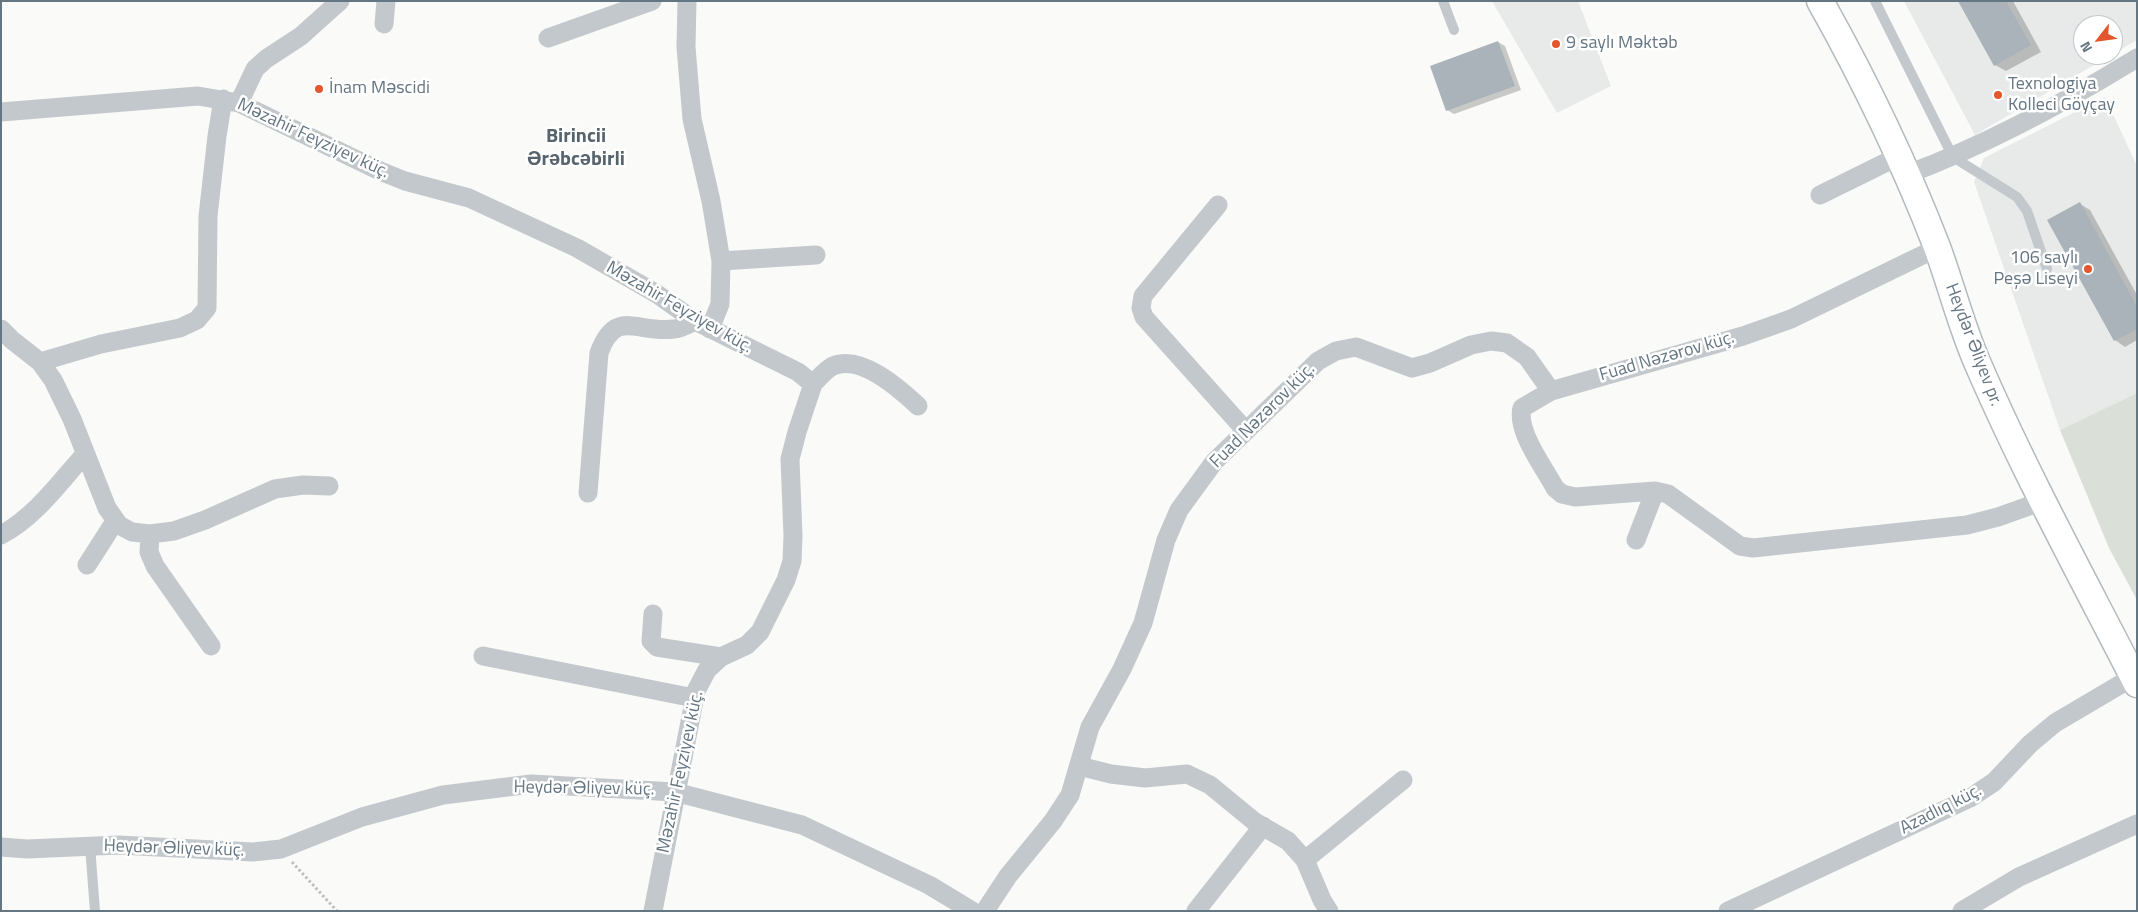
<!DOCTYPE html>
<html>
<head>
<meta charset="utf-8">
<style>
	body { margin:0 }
	#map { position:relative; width:2138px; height:912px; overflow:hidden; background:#fafaf8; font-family:"Titillium Web",sans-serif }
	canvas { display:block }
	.frame { position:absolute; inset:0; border:2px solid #657683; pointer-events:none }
	.north { position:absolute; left:2073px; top:15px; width:50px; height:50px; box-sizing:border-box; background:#fff; border:1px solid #c1c8cd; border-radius:50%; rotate:240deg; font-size:14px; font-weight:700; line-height:20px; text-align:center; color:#657683 }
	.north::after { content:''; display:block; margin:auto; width:18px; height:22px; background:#e4572e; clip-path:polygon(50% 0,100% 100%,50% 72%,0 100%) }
</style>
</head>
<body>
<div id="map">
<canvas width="2138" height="912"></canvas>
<div class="frame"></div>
<div class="north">N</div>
</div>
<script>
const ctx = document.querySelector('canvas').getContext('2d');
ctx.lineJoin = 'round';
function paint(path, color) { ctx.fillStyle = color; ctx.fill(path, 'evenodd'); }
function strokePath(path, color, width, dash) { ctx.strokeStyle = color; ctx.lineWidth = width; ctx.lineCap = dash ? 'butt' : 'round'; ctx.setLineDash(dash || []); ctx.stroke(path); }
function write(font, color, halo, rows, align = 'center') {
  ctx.font = font + ' "Titillium Web",sans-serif'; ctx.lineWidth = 5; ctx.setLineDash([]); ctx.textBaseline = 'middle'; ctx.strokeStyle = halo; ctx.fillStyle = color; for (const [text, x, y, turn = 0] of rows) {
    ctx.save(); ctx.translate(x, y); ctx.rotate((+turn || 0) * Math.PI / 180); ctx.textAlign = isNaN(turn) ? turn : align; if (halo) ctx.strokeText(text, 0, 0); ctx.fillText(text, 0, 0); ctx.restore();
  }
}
paint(new Path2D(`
	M1492,1H1578L1611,86L1557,113Z
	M1904,1H2137V40L2113,54V25H2083V55H2111L1975,135Z
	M2105,97L2137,166V393L2060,430L1974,182L1984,158Z`), '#e8e9e9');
paint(new Path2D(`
	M2137,393V600L2109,548L2060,430Z`), '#dadfd7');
paint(new Path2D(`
	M1960,1H2013L2041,52L2006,71L1995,65Z
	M1498,42L1505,46L1521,90L1454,114L1447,110Z
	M2080,204L2090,210L2137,295V340L2125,347L2115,340Z`), '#0003');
paint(new Path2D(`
	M1958,1H2006L2031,45L1994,66Z
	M1498,41L1515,86L1446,111L1430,66Z
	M2080,202L2137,307V329L2114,341L2047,220Z`), '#aab3b9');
const secondary = new Path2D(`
	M1820,1C1865,81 1904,162 1937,247C1951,285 1961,325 1977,362C2024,471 2082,577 2137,684`);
strokePath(secondary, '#b3babf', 29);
strokePath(new Path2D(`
	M292,862L337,911`), '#bbbfc2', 3, [2.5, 2.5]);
strokePath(new Path2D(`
	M1443,1L1454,30
	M1875,1L1953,157L2017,197L2027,211L2047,269
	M90,846L95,911`), '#c3c8cc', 10);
strokePath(new Path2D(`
	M687,1L686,47L692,119L711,201L721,261L720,304L710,329
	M384,24L386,1
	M548,38L652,1
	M239,103L255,69L266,59L301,36L340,1
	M1,112L198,96L239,103L380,171L405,181L469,198L577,248L657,294L695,321L798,372L813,384L797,432L790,459L793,536L792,561L786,580L760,632L747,645L721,657L707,670L696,691L653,911
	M1908,174C1988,144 2064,103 2137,58
	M1820,195L1899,156
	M1218,205L1143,296L1141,308L1144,317L1246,431
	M721,261L816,255
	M1,329L12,340L40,362L53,380L72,419L107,508L119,525L132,532L150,534L174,531L205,520L275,489L303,485L329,486
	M40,362L101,344L180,328L197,320L207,308L208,216L217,136L223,99
	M813,384C818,379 826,369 833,366C861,354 900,389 918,406
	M1551,391L1522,408C1516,431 1544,467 1555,488L1562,494L1575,497L1655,491L1668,494L1740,546L1753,548L1967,525L1998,517L2043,501
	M588,493L599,353C616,307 637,334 674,329C681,329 689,324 695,321
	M150,534L149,552L155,566L211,646
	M1,535C36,516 59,483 85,454
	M1636,540L1655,491
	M87,565L112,526
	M653,614L651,641L657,647L721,657
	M483,656L694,698
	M1079,766L1111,774L1145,778L1187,774L1210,785L1255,822L1288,841L1305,860L1322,900L1329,911
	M1,847L27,849L119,845L253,852L281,849L362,817L443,795L531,784L675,792L802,825L929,885L972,911
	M1305,860L1403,780
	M985,911L1008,876L1053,821L1070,795L1090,727L1122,669L1143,623L1166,540L1179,510L1214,462L1318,361L1336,351L1356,347L1412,368L1430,363L1471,345L1491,341L1507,343L1527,357L1551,391L1743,336L1791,319L1937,248
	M1196,911L1263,826
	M1728,911L1970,798L1994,782L2030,744L2055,723L2133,677
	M1962,911L2019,877L2137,824`), '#c3c8cc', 19);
strokePath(secondary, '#fff', 26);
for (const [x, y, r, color] of [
	[1556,44,5,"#e4572e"],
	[319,89,5,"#e4572e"],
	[1998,95,5,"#e4572e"],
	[2088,269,5,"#e4572e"]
]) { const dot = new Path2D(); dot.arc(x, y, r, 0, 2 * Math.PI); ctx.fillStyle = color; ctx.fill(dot); strokePath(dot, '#fff', 2); }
write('18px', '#657683', '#fff', [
	["9 saylı Məktəb",1566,44],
	["Texnologiya",2008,85],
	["Kolleci Göyçay",2008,106],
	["İnam Məscidi",329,89],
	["106 saylı",2078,259,"right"],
	["Peşə Liseyi",2078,280,"right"]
], 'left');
write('18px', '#657683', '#fff', [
	["Məzahir Feyziyev küç.",313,139,25],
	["Məzahir Feyziyev küç.",679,308,30],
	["Heydər Əliyev pr.",1973,345,69],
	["Fuad Nəzərov küç.",1667,357,-16],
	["Fuad Nəzərov küç.",1263,416,-45],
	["Məzahir Feyziyev küç.",681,772,-78],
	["Heydər Əliyev küç.",584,789,1],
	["Azadlıq küç.",1941,810,-27],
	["Heydər Əliyev küç.",174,849,2]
]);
write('bold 20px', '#57646e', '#fff', [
	["Birincii",576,137],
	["Ərəbcəbirli",576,160]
]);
</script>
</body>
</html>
